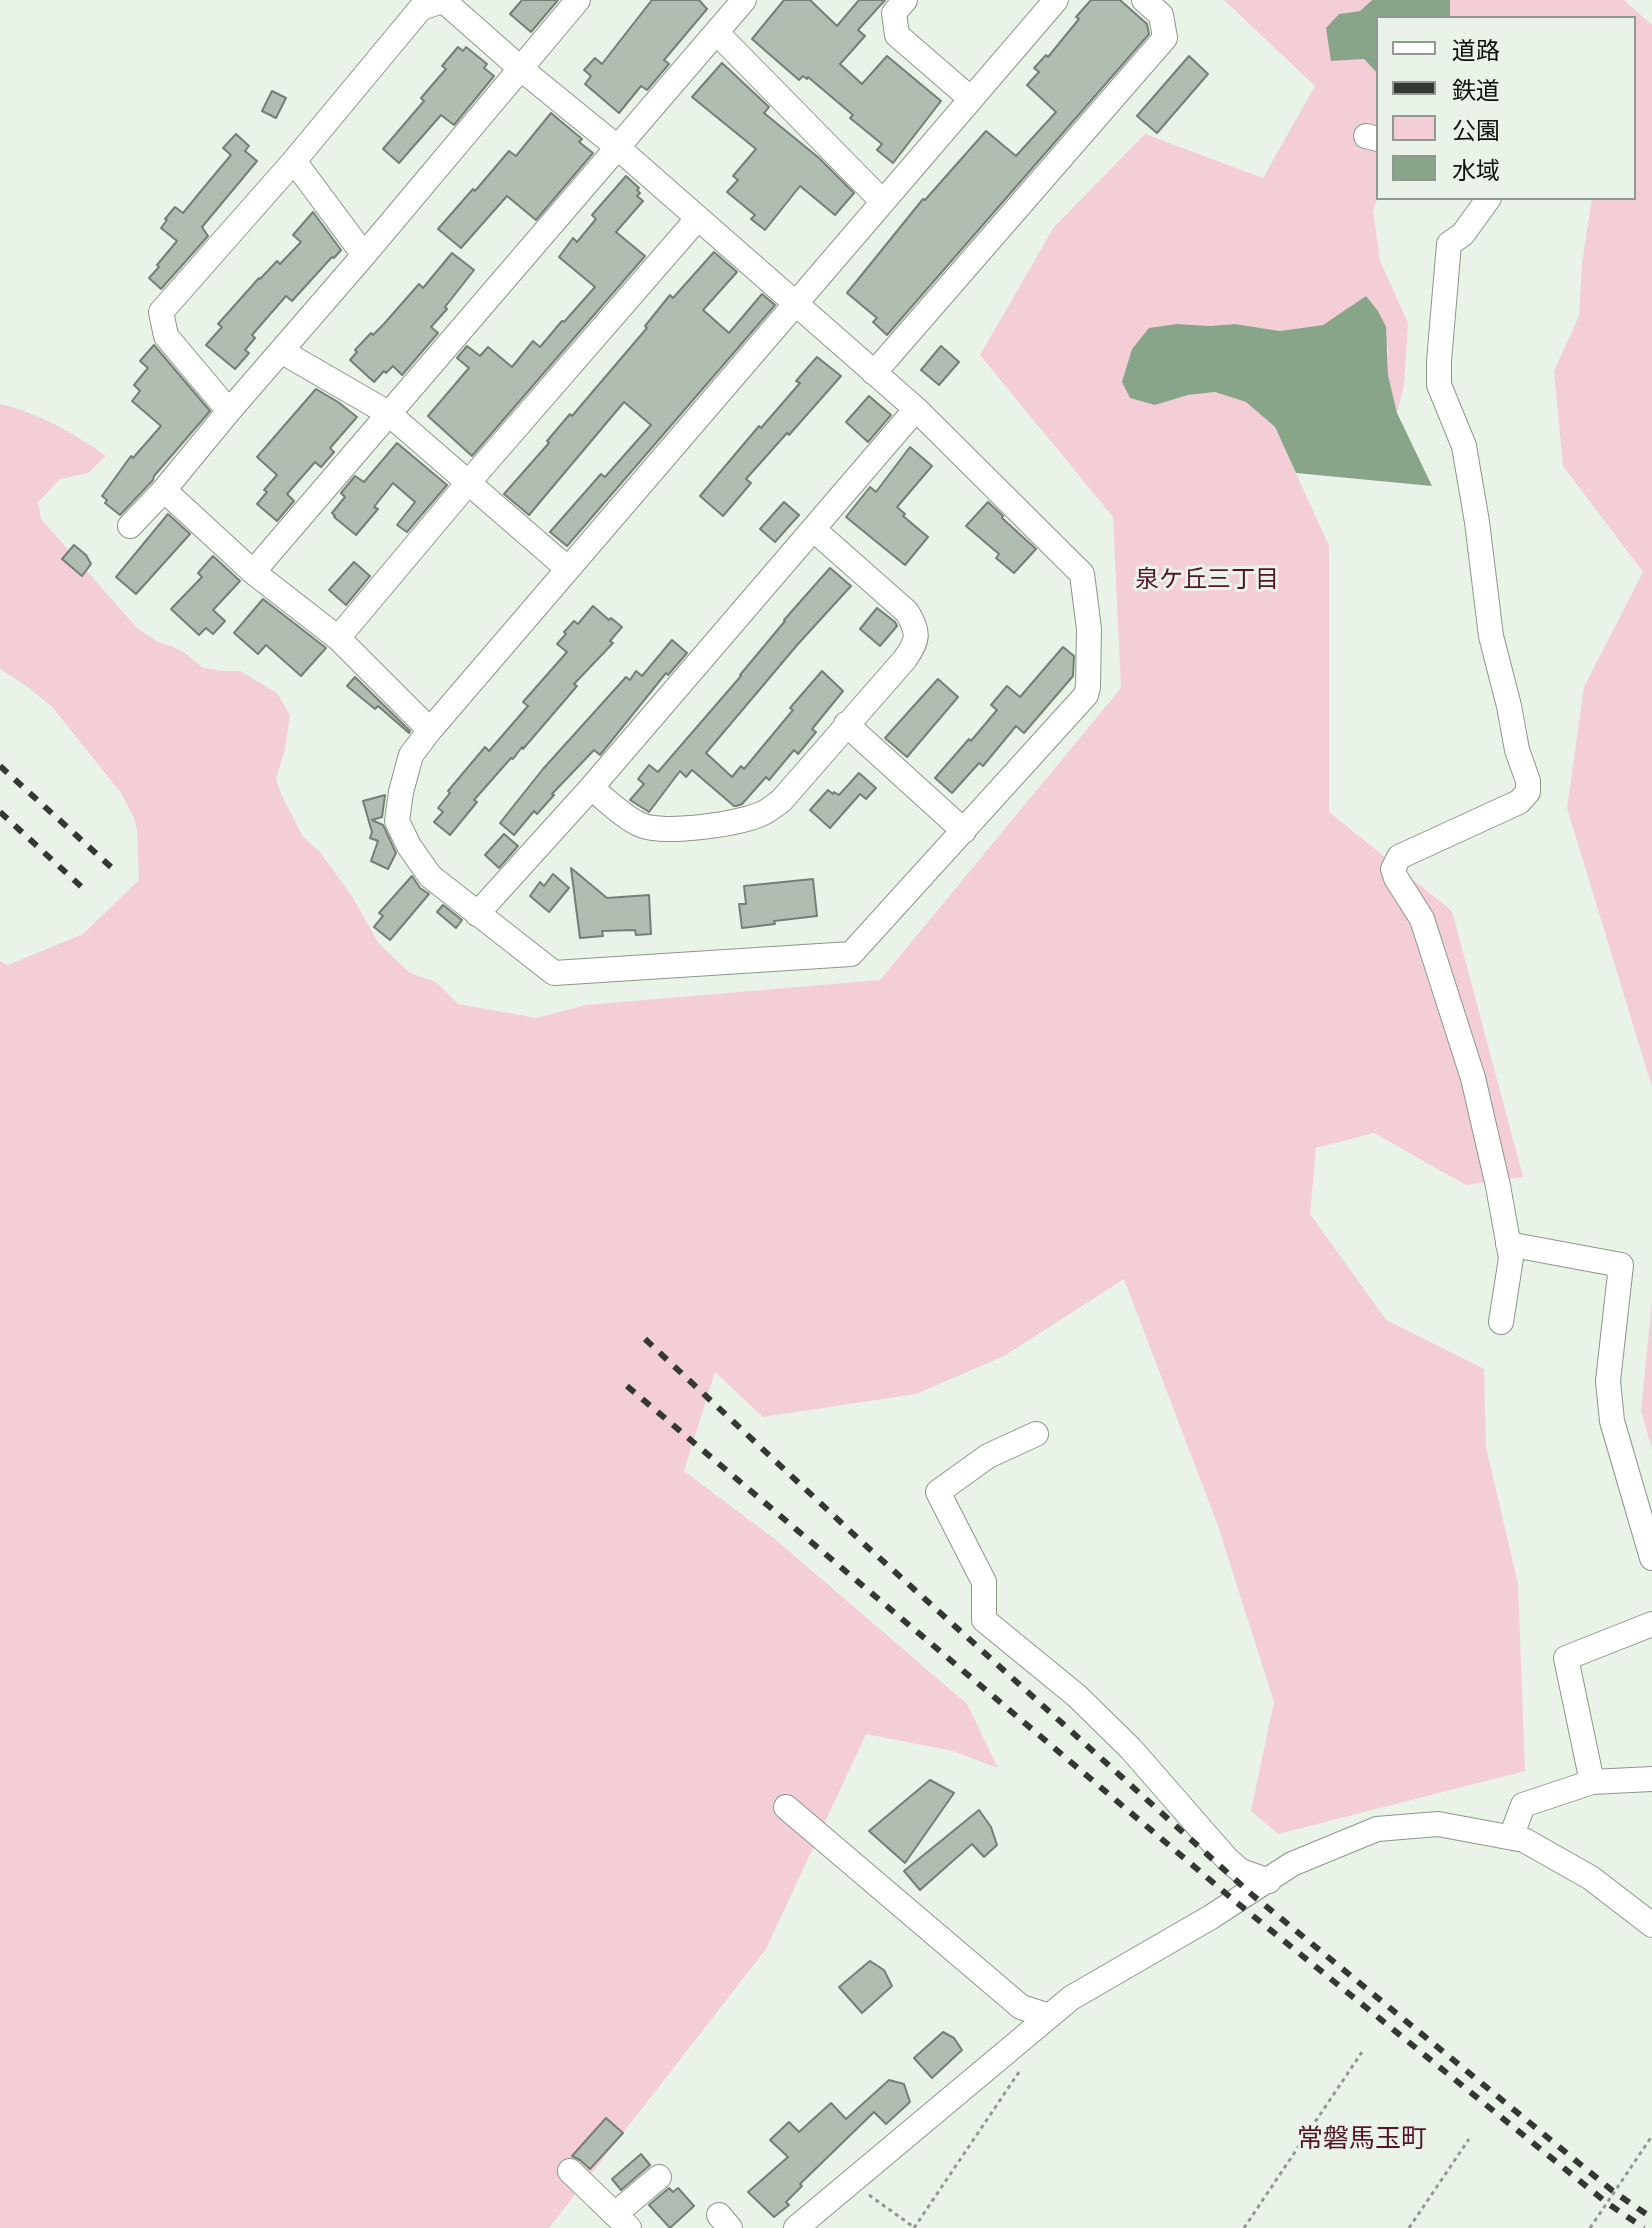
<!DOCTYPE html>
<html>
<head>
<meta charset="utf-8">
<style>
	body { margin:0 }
	#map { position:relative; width:1652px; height:2228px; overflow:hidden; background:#e9f3e8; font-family:Commissioner,"Noto Sans JP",sans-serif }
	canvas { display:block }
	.legend { position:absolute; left:1376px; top:16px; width:260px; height:184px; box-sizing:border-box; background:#e9f3e8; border:2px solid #919991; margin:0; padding:10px 14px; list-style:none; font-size:24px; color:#0e120e }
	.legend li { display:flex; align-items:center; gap:16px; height:40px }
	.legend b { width:40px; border:2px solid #919991 }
</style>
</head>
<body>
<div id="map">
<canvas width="1652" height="2228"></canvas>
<ul class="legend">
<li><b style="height:10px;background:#fff"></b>道路</li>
<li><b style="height:10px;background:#333833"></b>鉄道</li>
<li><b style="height:22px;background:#f3ced7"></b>公園</li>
<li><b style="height:22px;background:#89a589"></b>水域</li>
</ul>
</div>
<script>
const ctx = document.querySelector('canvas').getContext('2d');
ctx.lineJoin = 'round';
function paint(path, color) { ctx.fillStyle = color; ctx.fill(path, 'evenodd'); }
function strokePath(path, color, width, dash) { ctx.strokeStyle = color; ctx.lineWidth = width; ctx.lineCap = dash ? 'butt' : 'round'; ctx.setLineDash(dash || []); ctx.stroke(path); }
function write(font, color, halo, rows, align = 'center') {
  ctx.font = font + ' Commissioner,"Noto Sans JP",sans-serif'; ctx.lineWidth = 6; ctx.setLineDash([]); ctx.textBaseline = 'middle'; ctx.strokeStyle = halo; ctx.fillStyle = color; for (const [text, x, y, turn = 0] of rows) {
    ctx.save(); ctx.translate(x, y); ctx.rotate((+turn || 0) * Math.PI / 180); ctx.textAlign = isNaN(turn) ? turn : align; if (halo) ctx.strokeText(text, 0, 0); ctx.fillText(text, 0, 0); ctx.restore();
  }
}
paint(new Path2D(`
	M1224,0H1372L1360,11L1339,14L1364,59L1378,74V198L1373,210L1380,261L1408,323L1404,386L1397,413L1388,375V348L1366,296L1323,325L1280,331L1235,324L1210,326L1177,324L1155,405L1188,395L1216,392L1246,402L1275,427L1329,546V812L1452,911L1523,1177L1466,1185L1374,1133L1316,1148L1310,1214L1386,1320L1484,1369L1486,1447L1518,1584L1525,1771L1278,1834L1251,1811L1274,1702L1217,1523L1124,1279L1004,1356L916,1394L763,1417L715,1372L684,1471L776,1540L967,1704L998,1768L953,1751L866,1734L766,1949L549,2228H0V961L8,965L83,934L139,880L137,830L134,818L121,793L53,708L28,687L0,669V404C39,413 73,433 106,456L88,473L60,479L38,502L41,519L137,628L158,642L171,646L185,653L203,668L225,671H240L277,693L290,715L285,749L276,779L282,796L303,837L320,852L353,898L379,944L410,973L436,982L458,1004L536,1018L586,1005L880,980L1121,688L1113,517L980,355L1054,227L1145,134L1263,178L1315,86Z
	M1450,0H1624L1652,25V1087L1567,808L1584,687L1643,572L1563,466L1554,371L1579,316L1582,263L1592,198H1634V18H1450Z
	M1652,1301V1449L1641,1411Z`), '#f3ced7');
paint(new Path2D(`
	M1372,0H1450V18H1378V74L1364,59L1331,61L1326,28L1339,14L1360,11Z
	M1366,296L1378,311L1386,327L1388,375L1397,413L1432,486L1296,473L1275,427L1246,402L1215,392L1188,395L1155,405L1130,398L1122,382L1132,349L1149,328L1177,324L1210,326L1235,324L1280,331L1323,325Z`), '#89a589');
const building = new Path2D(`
	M522,0H558L531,32L510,14Z
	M652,0H699L707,9L664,60L669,64L647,90L641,86L619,113L585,84L591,76L584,70L595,58L602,64Z
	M784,0H810L837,26L859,0H885L858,30L865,36L840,64L862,84L887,56L941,101L893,163L877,150L882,144L850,118L853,115L808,77L807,79L803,76L799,80L752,39Z
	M1091,0H1120L1147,24L1149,34L887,335L873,322L877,318L847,293L923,199L925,200L986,131L1016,156L1056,112L1027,85L1039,72L1034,68L1046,55L1048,57L1079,19L1076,17Z
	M458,47L463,51L466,47L487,64L484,68L494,76L454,125L441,115L399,163L383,149L424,101L421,98L446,69L442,66Z
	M1189,56L1208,74L1157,133L1137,116Z
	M722,63L769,107L764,113L819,158L854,193L835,215L800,186L765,230L751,219L755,215L727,192L738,180L733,176L756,149L692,97Z
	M272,91L286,98L276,118L262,111Z
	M551,113L582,139L579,142L593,153L536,220L507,196L461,248L438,229L473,189L475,191L509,151L516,156Z
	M236,134L249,146L245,151L257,161L202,227L208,236L161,289L149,278L159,267L157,265L177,241L161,228L167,220L165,219L175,207L183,213L201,191L231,155L223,148Z
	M626,176L639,188L637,190L640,193L637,196L643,201L616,232L645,256L472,456L428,416L469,368L457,358L467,346L480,356L488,347L512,367L533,341L540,347L562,321L564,322L595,287L559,257L573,238L577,242L596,219L592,215Z
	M313,212L341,250L334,258L332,257L292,301L286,296L252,335L255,338L245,350L249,353L235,369L206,345L222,327L218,324L259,278L260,279L277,261L280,264L301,242L293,235Z
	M714,252L737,272L703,310L729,333L762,294L775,305L567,546L550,532L601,474L605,477L651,425L624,402L529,515L504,494L549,443L547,441L570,414L572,416L647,328L645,326L670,295L673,298Z
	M452,253L474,270L445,307L447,309L431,327L438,333L402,375L393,366L386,373L384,371L374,382L350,360L357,352L355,350L371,333L373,335L383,325L419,284L423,288Z
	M154,345L210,411L154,476L153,480L120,515L105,503L107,500L102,496L131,456L133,458L161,426L132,401L140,391L134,385L148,368L140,361Z
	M941,346L959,362L939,385L921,370Z
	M817,357L841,376L789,435L787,433L746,479L751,483L723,516L700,496L759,426L761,428L800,383L796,381Z
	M316,389L338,402L357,417L330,448L334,452L321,467L315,462L287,494L294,501L277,521L257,504L267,492L264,490L277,475L257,457Z
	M869,396L891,415L868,442L846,422Z
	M397,443L447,485L407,532L397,525L415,502L393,483L374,507L378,509L356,535L334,517L335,516L332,513L345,497L341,493L355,476L364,482Z
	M910,447L932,466L897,507L905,514L903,516L928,537L905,565L846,517L870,487L876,492Z
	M784,502L799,515L775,542L760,529Z
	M988,502L1003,516L1002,518L1036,549L1014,573L996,558L999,554L966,526Z
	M168,514L190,534L136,594L116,577Z
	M74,545L86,555L91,564L82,576L62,559Z
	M213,556L240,581L213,610L225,621L213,634L206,628L199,635L171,609L202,577L198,573Z
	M354,562L370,576L346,605L329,590Z
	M830,568L851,586L798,644L706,753L732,777L741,766L744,769L793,710L790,708L822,671L843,691L812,729L816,732L798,754L794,750L769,780L766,777L742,804L736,806H734L692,770L686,777L680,771L649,812L630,800L644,784L638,779L649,765L658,772L741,676L740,675L785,621L784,620Z
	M263,599L326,648L301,676L266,645L258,654L234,633Z
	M593,606L609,620L611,618L622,627L610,641L613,643L574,684L577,686L523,749L522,747L513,759L511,758L474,800L477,802L450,835L434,822L443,812L438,808L450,793L448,791L485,747L489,751L528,706L523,702L567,652L557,644L566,634L564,632L574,621L578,624Z
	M877,608L895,622L897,626L880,646L860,629Z
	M672,640L687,653L668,675L666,673L600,755L594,750L552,794L554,795L537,814L534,811L514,835L500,823L543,769L626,677L630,680L636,671L642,676Z
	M1063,647L1074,656L1073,676L1024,733L1016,726L983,766L979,763L952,793L935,778L969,739L971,741L997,710L991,705L1007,686L1020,697Z
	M355,677L410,731L409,733L378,706L375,709L347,686Z
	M938,679L958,697L907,757L885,738Z
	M859,773L876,788L866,799L860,794L830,828L810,810L828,790L833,794L834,792L839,795Z
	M385,795L382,817L372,820L383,825L396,853L388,869L371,861L378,841L370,838L372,832L363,801Z
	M504,834L518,846L499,868L485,855Z
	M571,868L607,898L649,895L651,934L636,935L635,930L602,931L603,936L580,938Z
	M553,874L569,888L549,912L530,896L540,882L544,886Z
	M412,876L420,888L429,894L390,940L374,927L383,916L379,913Z
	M813,879L817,916L774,921L775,924L742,928L739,904H746L744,886Z
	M443,905L462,920L456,928L437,912Z
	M930,1780L954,1793L905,1863L869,1831Z
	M979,1810L991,1827L997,1845L984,1857L972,1844L920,1890L904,1871Z
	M870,1961L884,1970L892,1986L862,2013L839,1987Z
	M943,2032L954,2038L962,2050L932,2078L914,2058Z
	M889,2080L904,2084L910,2102L886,2124L874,2112L800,2184L802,2186L786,2202L789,2205L774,2217L748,2192L788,2157L770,2140L789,2122L799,2132L831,2103L846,2119Z
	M606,2118L623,2133L590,2169L580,2160L572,2156Z
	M641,2154L650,2165L621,2190L612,2179Z
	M669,2188L673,2192L678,2188L694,2206L670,2228L649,2205Z`);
paint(building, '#b2bdb2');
strokePath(building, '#757f75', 2);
const street = new Path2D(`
	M905,0L894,13L897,35L971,99
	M444,1L520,68L617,147L916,409L1082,574L1089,629L1088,687L1086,695L851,954L554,973L430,876L409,846L397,821L401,792L411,755L430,730C638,487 847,244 1056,0
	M717,33L883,202
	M1366,136L1378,139
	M294,161L364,255
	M1489,198L1463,234L1449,244L1439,361V385L1464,446L1477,522L1491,636L1509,706L1517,750L1528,781V792L1519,802L1399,857L1393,869L1396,878L1422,919L1473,1078L1498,1186L1511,1258L1501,1322
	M281,351L388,413L568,569
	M874,373L1165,38L1161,15L1144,0
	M229,411L166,336L161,312L294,161L421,8L445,0
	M130,526L164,490
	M253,572L744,0
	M338,638L468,483L698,218
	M846,724L964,831
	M430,730L338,638L253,572L164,490L229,411L364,255L578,0
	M591,788C607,800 623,817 641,825C663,835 744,824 765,812C771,809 776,804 781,801L905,659C919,639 919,633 907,612L813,529
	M477,914L591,788L916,409
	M1508,1244L1621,1265L1608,1381L1612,1421L1652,1558
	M1036,1434L988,1456L938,1492L984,1582V1620L1077,1696L1131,1749L1227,1859L1241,1871L1269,1881
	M1592,1782L1652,1779
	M786,1807L1021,2007L1049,2016
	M1511,1837L1523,1805L1592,1782L1566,1658L1652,1624
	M570,2171L629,2228
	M615,2214L659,2177
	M719,2215L730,2228
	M796,2228L1071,1998L1211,1917L1292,1864L1377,1829L1438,1824L1524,1840L1591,1878L1652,1925`);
strokePath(street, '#8c968c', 26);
strokePath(new Path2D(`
	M869,2195L915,2228
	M914,2228L1019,2072
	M1244,2228L1362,2052
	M1409,2228L1469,2139
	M1590,2228L1652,2136`), '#90988f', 3, [4, 4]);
strokePath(street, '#fff', 24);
strokePath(new Path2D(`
	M0,766L111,867
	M0,812L86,891
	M645,1339L863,1543L1250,1893L1614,2192L1652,2218
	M627,1386L1236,1902L1607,2203L1644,2228`), '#333833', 6, [10, 10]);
write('24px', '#56132c', '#e9f3e8', [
	["泉ケ丘三丁目",1207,579]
]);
write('26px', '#56132c', '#e9f3e8', [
	["常磐馬玉町",1362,2138]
]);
</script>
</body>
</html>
